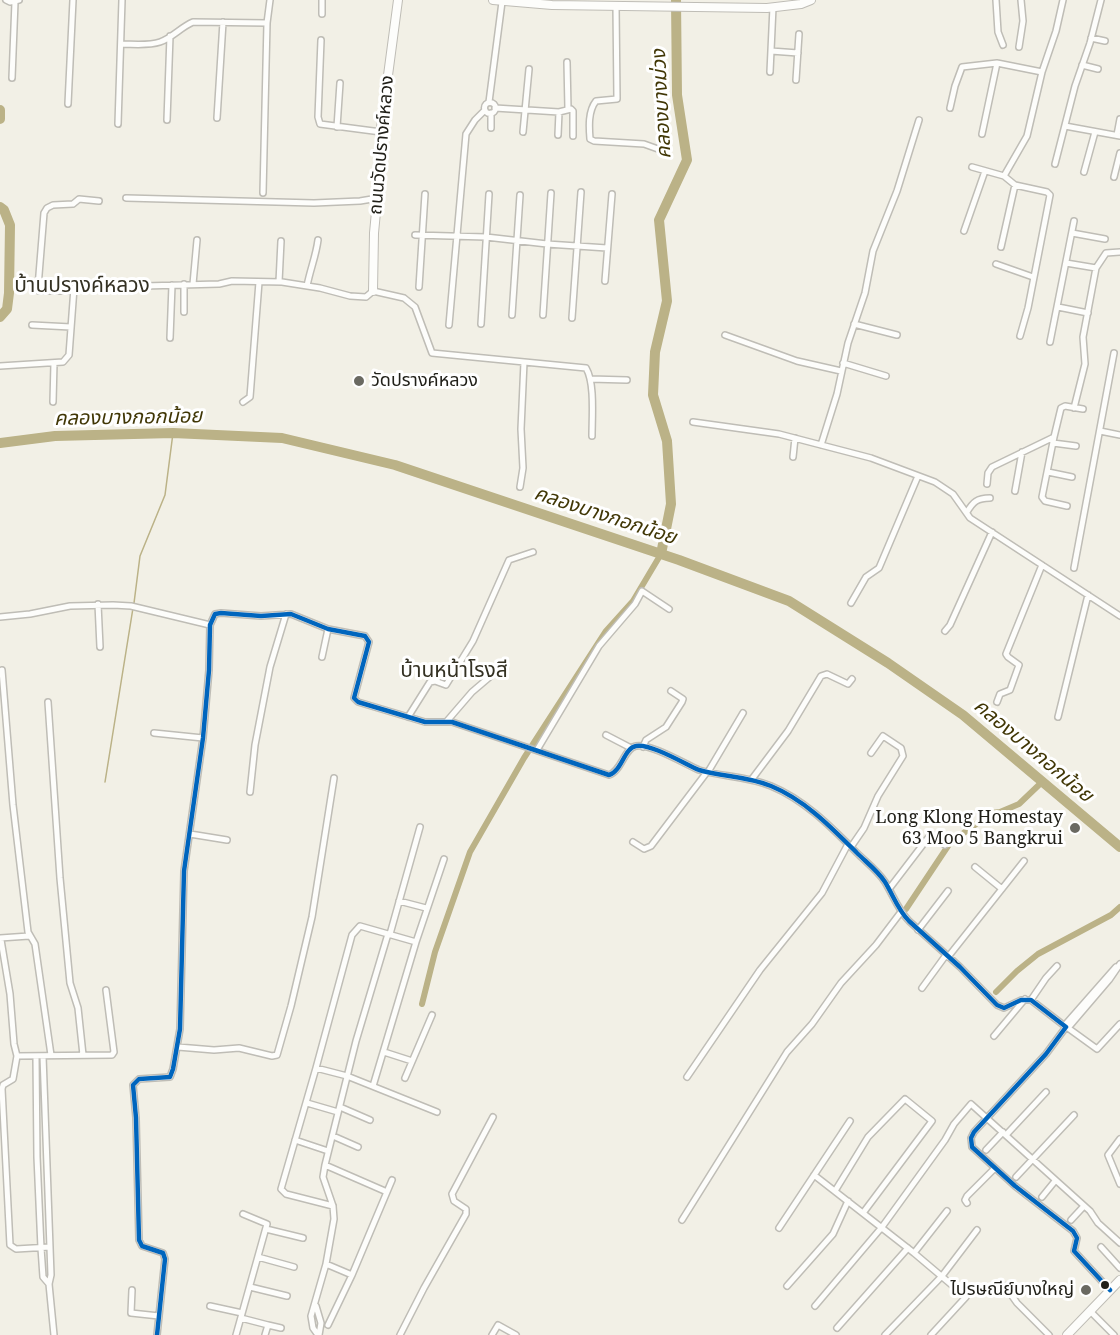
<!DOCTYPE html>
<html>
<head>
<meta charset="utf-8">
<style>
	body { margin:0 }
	canvas { display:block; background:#f2f0e6 }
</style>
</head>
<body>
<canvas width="1120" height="1335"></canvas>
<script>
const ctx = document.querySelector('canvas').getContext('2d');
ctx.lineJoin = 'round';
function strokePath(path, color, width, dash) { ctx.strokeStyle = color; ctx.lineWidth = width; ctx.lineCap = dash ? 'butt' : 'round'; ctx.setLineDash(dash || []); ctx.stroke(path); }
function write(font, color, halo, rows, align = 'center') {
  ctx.font = font + ' "Noto Serif","Noto Sans Thai",serif'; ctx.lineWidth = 6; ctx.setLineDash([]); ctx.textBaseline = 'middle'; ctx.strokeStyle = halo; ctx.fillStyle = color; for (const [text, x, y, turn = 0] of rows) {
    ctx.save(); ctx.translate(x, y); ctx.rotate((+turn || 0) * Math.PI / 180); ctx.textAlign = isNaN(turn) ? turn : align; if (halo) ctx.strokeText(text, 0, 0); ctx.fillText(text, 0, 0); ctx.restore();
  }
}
strokePath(new Path2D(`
	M134,603L140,556L165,495L173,433
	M105,782L133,608`), '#bbb287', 1.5);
strokePath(new Path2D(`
	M906,909L950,843L991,813L1000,812L1019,804L1042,782
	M996,992L1017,971L1038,954L1111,915L1120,907
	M422,1004L435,952L470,852L524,758L606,631L633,601L661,554`), '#bbb287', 6);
strokePath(new Path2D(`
	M0,110V119
	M0,207L4,210L10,225L9,293L7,309L0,317
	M0,443L55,436L173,433L282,438L395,465L679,560L789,601L888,663L963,715L1120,847
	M661,554L671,504L667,441L653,395L655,352L667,301L659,220L687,160L677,95L676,0`), '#bbb287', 10);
const street = new Path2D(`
	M6,0L10,2L19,0
	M996,0L998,32L1003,45
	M616,6L617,99L596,101C588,111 589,127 590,139L594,141L644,144L658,149
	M322,14V0
	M1091,38L1105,41
	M321,40L318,117L320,124L381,132
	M121,44C133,44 148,46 160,42C172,38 181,27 193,22L267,23
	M1019,47L1023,21L1021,0
	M771,51L798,53
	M567,62L568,109
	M1082,65L1098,69
	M770,72L773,7
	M12,78L15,2
	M796,80L799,34
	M489,102L502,2
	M484.5 108a5.5 5.5 0 1 1 11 0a5.5 5.5 0 1 1-11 0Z
	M68,104L73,0
	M495,108L559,112L571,109L573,111V136
	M950,108L955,86L962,67L997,63L1042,72
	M491,113V128
	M217,118L223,22
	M167,120L170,36
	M118,124L122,0
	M1065,126L1120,136
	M337,127L340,83
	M523,132L529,69
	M982,134L997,63
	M558,135L559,112
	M1117,135L1120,119
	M1055,164L1075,86L1090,43L1101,0
	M972,167L1004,176L1015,185L1047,192L1050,195L1028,308L1020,336
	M1084,172L1095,132
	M1004,176L1027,136L1042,72L1056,31L1063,0
	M1114,177L1120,153
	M263,193L267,23L270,0
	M126,198L314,203L360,201L378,198
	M964,231L985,171
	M1072,233L1105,239
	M415,235L486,237L547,244L607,248
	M1001,247L1015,185
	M1066,263L1096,268
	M996,264L1033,277
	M605,281L612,194
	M279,282L281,241
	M193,284L197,240
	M307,286C310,270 316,256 318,240
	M419,287L425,194
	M73,291H39L38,287L44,213L47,208L53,205L73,204L79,199L99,201
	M1058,307L1088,313
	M184,312V284
	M512,315L520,195
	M543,315L551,193
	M572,318L581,192
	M481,324L489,194
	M854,324L897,335
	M32,325L71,327
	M449,325L466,134L475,120L485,110
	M725,335L797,361L841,371
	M170,338L172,285
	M1050,342L1074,221
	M843,363L886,376
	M0,366L63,362L69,355L74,288L77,284L144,286L219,284L232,281L282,282L320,288L350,296L366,297L373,291L404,298L415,307L432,353L586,368C595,383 592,417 592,436
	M590,379L627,380
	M53,402L54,363
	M243,402L250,397L259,282
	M1074,408L1085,364L1083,337L1096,268L1106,253L1120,252
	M693,422L779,434L871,458L935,482L953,494L970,518L1120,616
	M1100,431L1120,435
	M1054,437L1042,497L1045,501L1067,506
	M1053,443L1076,446
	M821,445L837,394L848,343L865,293L873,251L897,191L919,120
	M793,457L795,438
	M1048,472L1072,477
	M987,484L988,473L992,467L1054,437L1061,408L1065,406L1083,409
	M520,487L523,468L521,429L524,362
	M1015,491L1022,452
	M967,512C973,502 977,498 990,498
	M1074,568L1114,353
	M851,603L866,577L879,568L918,476
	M98,604L100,647
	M0,617L30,614L70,606L113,605L131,606L210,625
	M945,631L950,625L992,532
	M322,657L328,629
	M2,670L13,805L28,932L35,944L51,1055
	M48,702L60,878L70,983L78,1008L83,1055
	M997,702L1000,694L1010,690L1019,665L1008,657L1006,654L1042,565
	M408,717L430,682L435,681L446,685L473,641L509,560L533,552
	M1058,717L1088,595
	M447,721L472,692L492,675
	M154,733L203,738
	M606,735L631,748
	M643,747L646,740L666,727L682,702L683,699L671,691
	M537,750L599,646L635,604L642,591L669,609
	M708,772L743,713
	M752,779L788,731L821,676L827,674L848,684L852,679
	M250,792L255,745L270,667L286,614
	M190,834L227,840
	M633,842L644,849L651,846L707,772
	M851,847L864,828L878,796L903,756L901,748L883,736L871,753
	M975,867L1002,889
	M889,889L931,834L945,845
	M399,901L426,908
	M918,930L948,891
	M390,934L420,827
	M0,938L29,936
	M1,940L10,994L14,1044L17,1056L112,1055L114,1052L106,990
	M416,942L444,859
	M948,957L1024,861
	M922,988L946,955
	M1031,1000L1046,978L1057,966
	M1065,1025L1116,967
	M1066,1027L1068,1028L1109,980L1120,964
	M1068,1028L1097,1049L1120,1024
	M994,1036L1025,999
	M178,1047L214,1050L239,1048L272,1056L277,1055L291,1006L312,917L334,778
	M384,1052L412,1061
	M17,1056L13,1079L3,1085L2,1089L10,1245L16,1249L50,1247
	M43,1056L51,1275L49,1284L54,1335
	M36,1057L37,1157L41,1248L43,1277L49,1284
	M316,1068L352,935L360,926L416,942L373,1086
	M687,1077L760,970L822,893L848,844
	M405,1078L432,1015
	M307,1103L338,1112
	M340,1107L370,1120
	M1006,1135L1046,1092
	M333,1136L358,1147
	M1120,1139L1108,1155L1120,1184
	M295,1140L328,1151
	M986,1150L1003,1132
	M325,1165L387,1192
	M814,1175L914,1253L966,1297L931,1335
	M1016,1177L1074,1115
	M835,1191L868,1137L905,1099L932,1121L863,1213
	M1042,1197L1055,1181
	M967,1203L965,1200L967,1196L995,1168
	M333,1206L286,1194L281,1189L316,1068L347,1076L437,1112
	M682,1220L787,1052L812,1024L841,983L876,945L901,912
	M1071,1220L1084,1206
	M779,1228L850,1121
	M266,1229L303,1238
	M1101,1247L1120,1268
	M914,1253L947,1211
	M258,1257L294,1267
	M326,1264L352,1275
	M787,1286L833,1234L848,1201
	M1005,1286L1017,1303L1049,1335
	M250,1287L287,1296
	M132,1290L131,1313L159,1316
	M210,1306L242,1313
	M316,1306L321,1323L319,1335
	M815,1306L882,1227L945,1140L954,1124L971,1104L1090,1211L1098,1223L1120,1243
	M1090,1311L1114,1335
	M241,1318L268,1325L265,1335
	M268,1325L281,1328
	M328,1325L352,1275L392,1180
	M837,1328L908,1248
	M157,1335L165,1259L163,1253L142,1246L139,1240L136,1118L133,1085L139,1079L170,1077L173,1069L180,1029L184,871L203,738L209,670L210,625L215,614L221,613L261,616L291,614L328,629L365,636L369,642L354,698L358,702L425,722H452L609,775C622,771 624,748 636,746C650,743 685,764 699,770C723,777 747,776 771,786C805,800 831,827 857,853C866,862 878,871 885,882C893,895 898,910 909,921L960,967L997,1005L1004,1008L1021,1000H1031L1066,1027L1046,1054L974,1132L971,1138L972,1147L1015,1186L1073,1231L1077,1238L1074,1251L1110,1290
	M236,1335L267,1224L243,1214
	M318,1335L313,1328L311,1316L326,1264L334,1219L333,1206L323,1177L325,1165L356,1041L388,934
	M400,1335L424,1288L466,1214V1209L454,1201L452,1194L493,1117
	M492,1335L498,1325L516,1335
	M885,1335L942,1276L977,1230`);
const secondary = new Path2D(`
	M493,0L552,5L767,8L801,4L811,0
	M373,291L374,233L381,159V128L398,0
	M1067,1335L1120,1280`);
strokePath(street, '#bfbdb6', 8);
strokePath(secondary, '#bfbdb6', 10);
strokePath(street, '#fdfdfb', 5);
strokePath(secondary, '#fdfdfb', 8);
strokePath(new Path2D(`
	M157,1335L165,1259L163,1253L142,1246L139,1240L136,1118L133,1085L139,1079L170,1077L173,1069L180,1029L184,871L203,738L209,670L210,625L215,614L221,613L261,616L291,614L328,629L365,636L369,642L354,698L358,702L425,722H452L609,775C622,771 624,748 636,746C650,743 685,764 699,770C723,777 747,776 771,786C805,800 831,827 857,853C866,862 878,871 885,882C893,895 898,910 909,921L960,967L997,1005L1004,1008L1021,1000H1031L1066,1027L1046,1054L974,1132L971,1138L972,1147L1015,1186L1073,1231L1077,1238L1074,1251L1110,1290`), '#0065bd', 4.5);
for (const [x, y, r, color] of [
	[359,381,6,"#6a6961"],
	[1075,828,6,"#6a6961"],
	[1105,1285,5,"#212019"],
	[1086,1290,6,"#6a6961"]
]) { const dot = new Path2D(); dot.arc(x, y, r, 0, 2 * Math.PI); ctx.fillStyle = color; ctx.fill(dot); strokePath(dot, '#fff', 2); }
write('18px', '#212019', '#fff', [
	["ถนนวัดปรางค์หลวง",382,145,-85]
]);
write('18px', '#212019', '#fff', [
	["วัดปรางค์หลวง",371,381,"left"],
	["Long Klong Homestay",1063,818],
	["63 Moo 5 Bangkrui",1063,839],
	["ไปรษณีย์บางใหญ่",1074,1290]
], 'right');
write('italic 20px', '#403605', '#fff', [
	["คลองบางม่วง",662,104,-93],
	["คลองบางกอกน้อย",128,418,-1],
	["คลองบางกอกน้อย",605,516,18],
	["คลองบางกอกน้อย",1033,751,40]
]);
write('21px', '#343123', '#fff', [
	["บ้านปรางค์หลวง",82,286],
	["บ้านหน้าโรงสี",454,671]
]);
</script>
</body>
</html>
